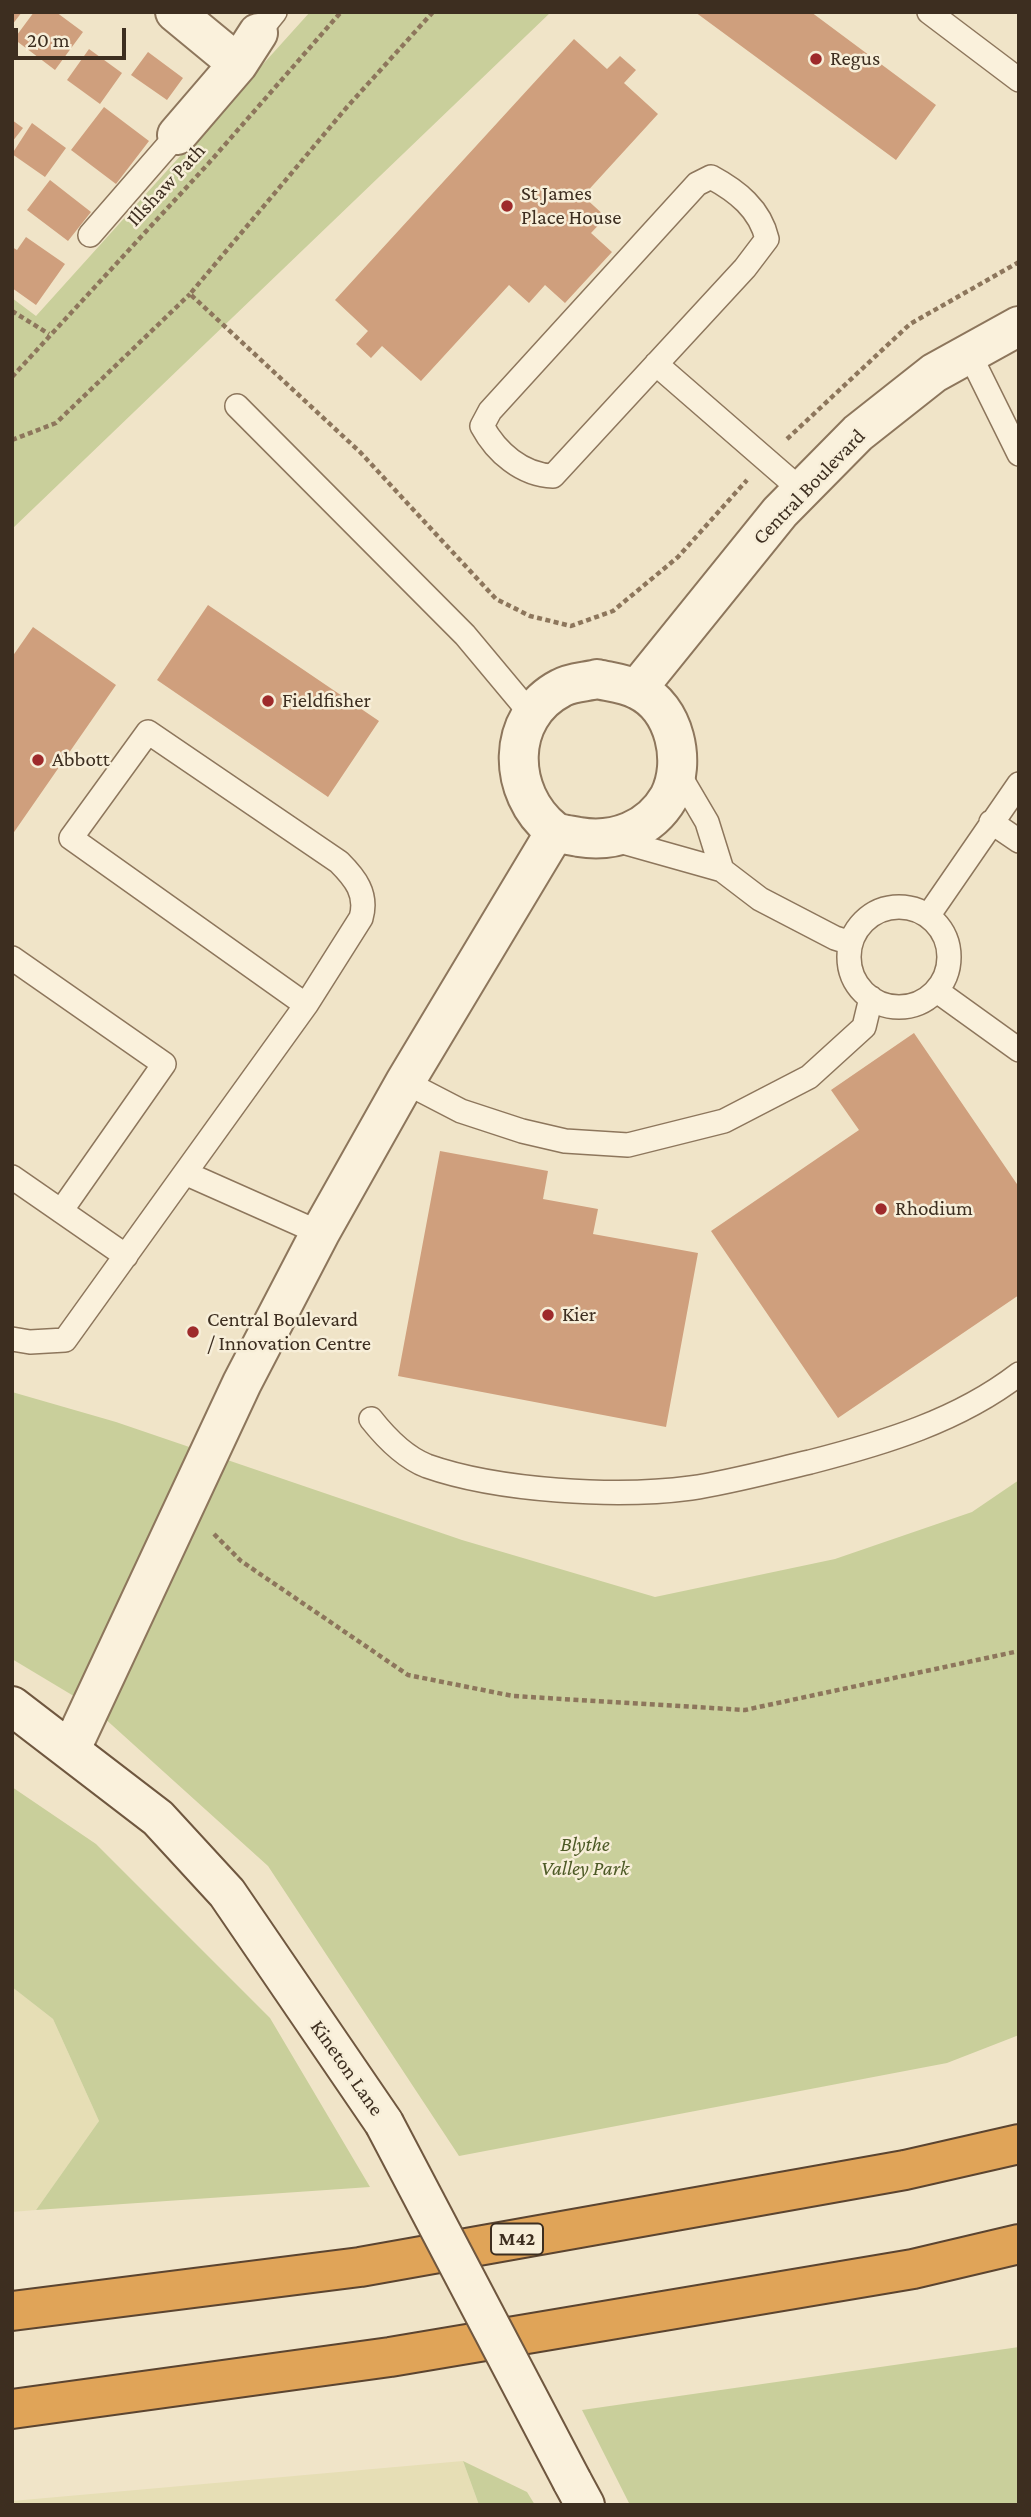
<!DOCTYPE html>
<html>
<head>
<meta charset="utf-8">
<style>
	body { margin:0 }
	#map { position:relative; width:1031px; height:2517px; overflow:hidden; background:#f0e4c8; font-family:"Crimson Pro",serif }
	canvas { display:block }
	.frame { position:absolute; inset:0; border:14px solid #3d2e20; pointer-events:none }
	.scale { position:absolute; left:14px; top:28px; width:112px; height:32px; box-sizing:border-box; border:4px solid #3d2e20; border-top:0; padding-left:9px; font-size:21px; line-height:24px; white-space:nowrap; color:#3d2e20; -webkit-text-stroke:5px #f7eed8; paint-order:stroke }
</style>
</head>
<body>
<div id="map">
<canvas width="1031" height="2517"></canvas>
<div class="frame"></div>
<div class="scale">20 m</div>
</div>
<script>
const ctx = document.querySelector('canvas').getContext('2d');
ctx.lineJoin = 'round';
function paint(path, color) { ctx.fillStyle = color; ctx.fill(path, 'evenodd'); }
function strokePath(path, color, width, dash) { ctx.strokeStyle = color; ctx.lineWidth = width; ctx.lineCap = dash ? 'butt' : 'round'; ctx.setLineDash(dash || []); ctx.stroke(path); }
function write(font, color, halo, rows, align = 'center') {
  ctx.font = font + ' "Crimson Pro",serif'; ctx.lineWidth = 5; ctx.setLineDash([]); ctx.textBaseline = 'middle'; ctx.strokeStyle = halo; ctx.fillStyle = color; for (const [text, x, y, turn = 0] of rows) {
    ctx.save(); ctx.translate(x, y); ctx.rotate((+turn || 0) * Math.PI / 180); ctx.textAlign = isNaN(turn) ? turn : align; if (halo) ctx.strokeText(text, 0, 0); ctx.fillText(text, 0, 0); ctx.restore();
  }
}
paint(new Path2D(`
	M12,1987L53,2019L99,2121L36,2210L12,2212Z
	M463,2461L479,2505H12V2501Z`), '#e6deb5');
paint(new Path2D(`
	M310,12H551L12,529V298L36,316Z
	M12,1392L116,1422L462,1540L655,1597L835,1559L972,1512L1019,1480V2035L947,2063L459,2156L268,1866L92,1707L12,1659Z
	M12,1787L96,1844L270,2018L370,2187L36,2210L99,2121L53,2019L12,1987Z
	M1019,2347V2505H630L582,2410Z
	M463,2461L527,2492L535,2505H479Z`), '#c9cf9b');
paint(new Path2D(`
	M12,12H22L12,25Z
	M34,12H56L83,32L55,70L14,39Z
	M695,12H811L936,105L896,160Z
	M574,39L607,69L620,56L636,70L624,83L658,114L583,196L606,217L591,233L612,252L565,303L545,285L529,303L509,285L421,381L382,346L371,358L356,344L368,331L335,300Z
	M89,49L122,73L100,104L67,80Z
	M148,52L183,78L167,100L131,75Z
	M104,107L149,141L116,184L71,150Z
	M12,120L23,128L12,142Z
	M32,123L66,148L45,177L12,154Z
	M50,180L91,212L68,241L27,210Z
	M26,237L65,264L36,305L12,288V247L17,250Z
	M208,605L379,721L328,797L157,680Z
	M33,627L116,685L12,835V657Z
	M914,1033L1019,1187V1295L838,1418L711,1231L859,1130L831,1090Z
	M440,1151L548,1171L543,1199L598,1209L593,1234L698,1253L666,1427L398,1376Z`), '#cf9f7d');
const lane = new Path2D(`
	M929,12L1019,80
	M258,33L275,12
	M711,177C737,191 760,209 767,239L745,268L553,476C522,475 496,452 482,426L490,411L697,184Z
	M90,235L177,135
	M969,353L1019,454
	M656,364L801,490
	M237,406L465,635L531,714
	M677,771L707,822L722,870
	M991,822L1019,841
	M612,839L722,870L760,899L835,938L851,943
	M849 957a50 50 0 1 1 100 0a50 50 0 1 1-100 0Z
	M928,916L1019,784
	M12,958L164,1064L61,1211
	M937,991L1019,1050
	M306,1005L71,838L148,732L339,862C355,878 368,894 361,918L306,1005L185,1173L320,1233
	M405,1082L461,1111L522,1131L565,1141L628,1145L724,1121L809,1077L864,1027L871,998
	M12,1177L126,1256
	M12,1339L30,1342L65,1340L185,1173
	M371,1419C386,1438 404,1457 427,1466C498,1491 617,1498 691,1488C731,1482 771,1471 810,1462C884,1443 958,1421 1019,1374`);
const street = new Path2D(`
	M175,12L238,64
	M177,135L238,64L258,33
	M597,679C610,682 627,684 638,690C675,708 687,762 669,797C650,830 614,843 579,837C571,835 559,835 553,830C507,793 505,717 561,688C571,682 586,682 597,679Z
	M637,689L780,512L858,433L934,373L1019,326
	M71,1749L242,1383L320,1233L405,1082L555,832`);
const secondary = new Path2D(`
	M12,1706L158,1818L227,1893L384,2123
	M572,2481L585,2505`);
const highway = new Path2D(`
	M12,2311L360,2267L905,2170L1019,2144
	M12,2409L390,2357L913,2269L1019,2244`);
strokePath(lane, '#8d765c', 26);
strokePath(street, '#8d765c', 42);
strokePath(secondary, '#6f573f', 42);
strokePath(highway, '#5b4430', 42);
strokePath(new Path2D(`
	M433,12L347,107L190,294L360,452L496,599L530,616L571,626L613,611L678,557L747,480
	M12,311L49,334
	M12,377L208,164L341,12
	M787,439L910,324L1019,262
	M12,440L56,423L190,294
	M214,1534L241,1561L408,1675L513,1696L745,1710L1019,1651`), '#8d765c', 4.5, [5, 3.5]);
strokePath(lane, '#faf1dc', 23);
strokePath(street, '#faf1dc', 38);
strokePath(secondary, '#faf1dc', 38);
strokePath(highway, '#e0a458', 38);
const secondaryBridge = new Path2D(`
	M384,2123L572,2481`);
strokePath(secondaryBridge, '#6f573f', 42, []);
strokePath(secondaryBridge, '#faf1dc', 38);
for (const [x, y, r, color] of [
	[816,59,7,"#9e2a2b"],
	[507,206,7,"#9e2a2b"],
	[268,701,7,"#9e2a2b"],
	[38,760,7,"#9e2a2b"],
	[881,1209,7,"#9e2a2b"],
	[548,1315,7,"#9e2a2b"],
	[193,1332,7,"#9e2a2b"]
]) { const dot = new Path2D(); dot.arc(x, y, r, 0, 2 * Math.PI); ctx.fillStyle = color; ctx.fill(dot); strokePath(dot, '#f7eed8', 2.5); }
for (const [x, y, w] of [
	[517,2239,52]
]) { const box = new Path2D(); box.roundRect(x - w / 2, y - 15.5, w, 31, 5); ctx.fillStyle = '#f7eed8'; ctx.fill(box); strokePath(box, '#3d2e20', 2); }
write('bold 19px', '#3d2e20', null, [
	["M42",517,2239]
]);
write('21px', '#3d2e20', '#f7eed8', [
	["Regus",830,59],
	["St James",521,194],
	["Place House",521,218],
	["Fieldfisher",282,701],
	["Abbott",52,760],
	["Rhodium",895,1209],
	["Kier",562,1315],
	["Central Boulevard",207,1320],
	["/ Innovation Centre",207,1344]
], 'left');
write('21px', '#3d2e20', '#f7eed8', [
	["Illshaw Path",166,185,-47],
	["Central Boulevard",809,487,-46],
	["Kineton Lane",347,2068,55]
]);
write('italic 21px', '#4d5a26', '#f7eed8', [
	["Blythe",585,1845],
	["Valley Park",585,1869]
]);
</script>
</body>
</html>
